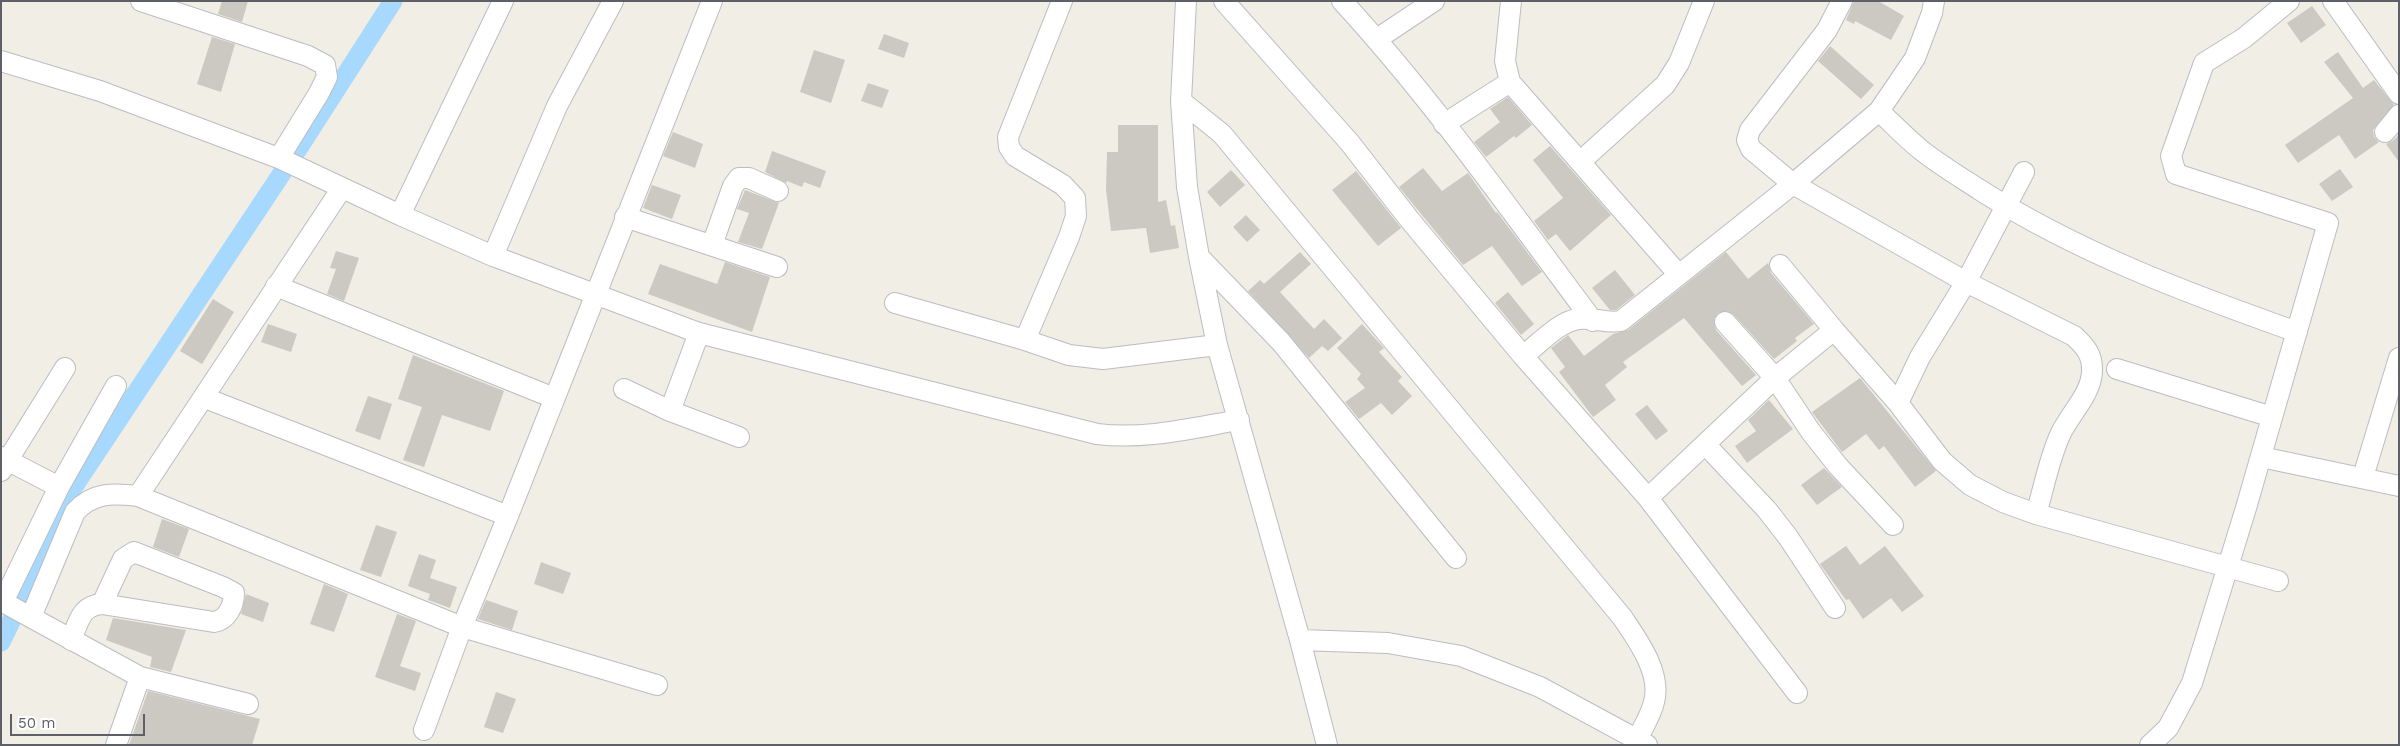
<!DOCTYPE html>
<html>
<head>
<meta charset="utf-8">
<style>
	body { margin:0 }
	#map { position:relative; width:2400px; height:746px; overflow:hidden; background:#f1eee5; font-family:"Work Sans",sans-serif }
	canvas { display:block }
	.frame { position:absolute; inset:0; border:2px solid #5d6167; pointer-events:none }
	.scale { position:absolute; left:10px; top:714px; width:135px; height:22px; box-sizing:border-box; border:2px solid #5d6167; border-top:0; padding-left:6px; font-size:15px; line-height:18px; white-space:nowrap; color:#5d6167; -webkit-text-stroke:4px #fff; paint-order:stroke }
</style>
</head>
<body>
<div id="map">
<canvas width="2400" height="746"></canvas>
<div class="frame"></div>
<div class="scale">50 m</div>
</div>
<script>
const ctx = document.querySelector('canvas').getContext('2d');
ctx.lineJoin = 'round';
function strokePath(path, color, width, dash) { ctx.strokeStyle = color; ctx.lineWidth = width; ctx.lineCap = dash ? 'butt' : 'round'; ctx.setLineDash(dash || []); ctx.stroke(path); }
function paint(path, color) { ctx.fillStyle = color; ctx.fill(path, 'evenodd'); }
strokePath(new Path2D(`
	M1,642L29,585L55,515L300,146L393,1`), '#a7d9ff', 19);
paint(new Path2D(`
	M222,1H248L242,22L218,14Z
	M1854,1H1878L1904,16L1891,40L1855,21L1854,24L1846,20Z
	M2312,6L2326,25L2301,43L2287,23Z
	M884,34L909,43L904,58L878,49Z
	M212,37L235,44L221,92L197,84Z
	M1830,46L1874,85L1861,99L1818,61Z
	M814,50L845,60L831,103L800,92Z
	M2338,52L2363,88L2374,80L2394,105L2373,130L2374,137L2379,142L2355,159L2339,135L2298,163L2285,145L2353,98L2324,62Z
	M868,83L889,90L882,108L861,101Z
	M1508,97L1532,125L1516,138L1514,136L1486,157L1474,142L1500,122L1490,109Z
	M1118,125H1158V202L1166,200L1171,226L1175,225L1179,248L1150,253L1146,228L1111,231L1106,189L1107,152H1118Z
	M673,132L703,144L695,168L663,156Z
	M2399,134V162L2386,144L2394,140Z
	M1550,146L1611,215L1570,251L1556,234L1548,240L1534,221L1563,198L1533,160Z
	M772,151L826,171L820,188L804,182L802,187L787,181L786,183L765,172Z
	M1423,168L1442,191L1468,173L1496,213L1497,212L1542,272L1522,286L1492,246L1463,265L1399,187Z
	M2340,169L2353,187L2332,201L2319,184Z
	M1231,170L1245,185L1220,207L1207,192Z
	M1356,171L1401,228L1378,246L1332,190Z
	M652,185L681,195L672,219L643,208Z
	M745,190L779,203L762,249L738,242L749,213L737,209Z
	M1246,215L1260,230L1247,242L1233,227Z
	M336,251L359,258L344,301L327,294L336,269L330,268Z
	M1300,252L1311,264L1280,292L1314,329L1324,319L1342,338L1328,351L1322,346L1309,358L1248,291L1260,280L1264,284Z
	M1726,252L1748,279L1768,263L1771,273L1814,324L1795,338L1797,341L1774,359L1733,314L1728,311L1718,313L1714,319L1716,330L1756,375L1742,386L1684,318L1623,362L1627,367L1605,385L1616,400L1593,417L1559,372L1565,367L1551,348L1568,335L1584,356L1613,334L1628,330Z
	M725,262L770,277L752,332L648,294L660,264L717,284Z
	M1615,270L1635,295L1616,310H1610L1592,288Z
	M1508,292L1534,324L1521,335L1495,303Z
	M213,299L234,312L202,364L180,351Z
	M268,324L297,334L291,352L261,342Z
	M1362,324L1384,348L1379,352L1402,377L1398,381L1412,396L1392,415L1381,403L1359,419L1345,402L1365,388L1357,379L1361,374L1337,348Z
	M413,355L504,391L490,431L442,415L424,467L403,460L422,407L398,399Z
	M1860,378L1936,471L1915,487L1884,446L1879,450L1866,434L1842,452L1812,412Z
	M368,396L392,404L380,440L355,431Z
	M1769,400L1793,429L1747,463L1735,446L1756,431L1748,420Z
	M1647,405L1668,431L1656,440L1635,414Z
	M1824,468L1842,487L1817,505L1801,485Z
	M162,519L189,529L179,557L153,547Z
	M376,525L397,532L381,577L360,570Z
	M1846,546L1860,565L1885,546L1924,596L1902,612L1891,598L1863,619L1849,599L1846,600L1820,564Z
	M419,554L436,560L430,578L457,587L450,608L428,600L430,594L408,586Z
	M541,562L571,573L563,594L534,584Z
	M324,584L348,594L334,632L310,624Z
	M246,594L269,603L263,622L241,614Z
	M486,600L518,611L512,630L478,619Z
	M397,614L416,621L400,666L421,673L415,691L375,677Z
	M113,618L186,630L171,672L150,667L152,657L106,640Z
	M148,691L260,719L252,745H129Z
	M496,692L516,699L503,733L484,727Z`), '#ccc8c2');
const minor = new Path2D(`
	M141,1L308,56L325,65L327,77L319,93L279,158
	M1186,1L1181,101L1187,187L1199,257L1217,345L1300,640L1327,745
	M1224,1L1350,143L1409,219L1523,356L1648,498L1775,378L1834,330L1898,403L1942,461L1970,485L2003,502L2036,514L2278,581
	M1342,1C1434,101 1512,213 1593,321
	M1511,1L1505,61L1510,82L1679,275
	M1934,1L1932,13L1915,58L1879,111L1793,184L1966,282L2074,336C2085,346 2093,355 2092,372C2091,394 2070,414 2061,433C2049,458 2044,488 2036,514
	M2333,1L2399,94
	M1377,39L1434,1
	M1,61L100,91L281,159L400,215L493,256L699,333L1097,434C1145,440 1192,428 1239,420
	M1181,101L1222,134L1622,617C1637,639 1662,673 1654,702C1651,715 1643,727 1638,738
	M1879,111C1893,124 1906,138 1921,150C1940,165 1960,177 1980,190C2079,253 2187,293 2297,332
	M1444,124L1510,82
	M2385,132L2399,115
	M1580,162L1665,85L1679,63L1704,1
	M342,188L138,496L462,627L508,516L712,1
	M400,215L503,1
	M625,217L777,267
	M712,245L733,186L739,178H749L778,191
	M493,256L557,106L613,1
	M1199,257L1281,342L1456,558
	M1780,265L1834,330
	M276,286L554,398
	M895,303L1025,340L1069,355L1103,359L1217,345
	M1725,322L1775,378L1811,432L1838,466L1893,525
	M1025,340L1069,237L1076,216L1075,198L1063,185L1015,156L1009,147L1008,137L1062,1
	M1523,356C1539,344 1558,322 1578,319C1593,317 1606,324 1621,321L1793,184L1751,149L1747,140L1750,130L1827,30L1842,1
	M2117,369L2272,417
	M624,389L670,411L739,437
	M205,398L508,516
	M1898,403L1920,357L1966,282L2024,172
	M670,411L699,333
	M1705,444L1767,510L1788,537L1835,608
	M1,457L59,487
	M2261,457L2399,486
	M1,471L65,368
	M2363,477L2399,358
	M1648,498L1797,693
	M1,601L140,677L248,704
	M3,602L59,487L116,386
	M31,617L75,512C93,492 113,493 138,496
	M71,640C79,622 80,606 102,604L214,622C227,620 234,606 234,593L223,587L134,552L123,559L102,604
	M1300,640L1388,643L1461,656L1540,687L1647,745
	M424,730L462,627L657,685
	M116,745L140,677
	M2150,745L2168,728L2192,683L2246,508L2328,223L2176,174L2171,156L2204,63L2244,38L2289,1`);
strokePath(minor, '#babdc2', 22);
strokePath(minor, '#fff', 20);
</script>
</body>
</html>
